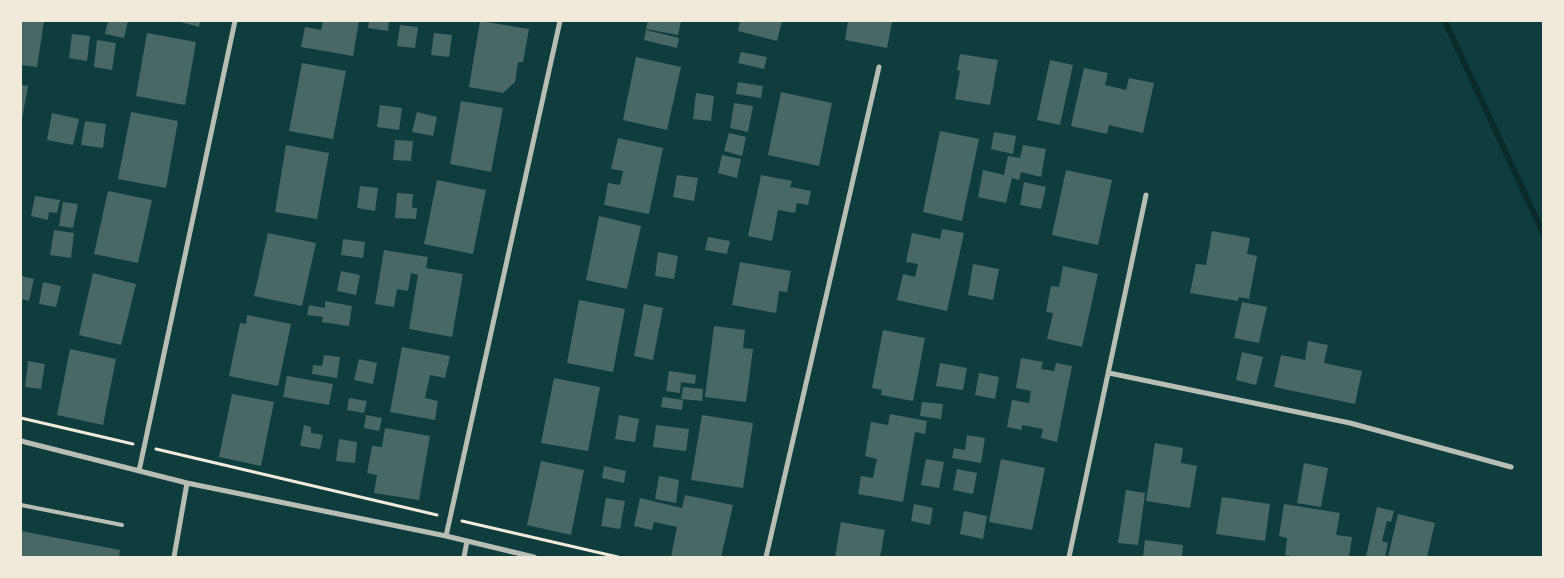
<!DOCTYPE html>
<html>
<head>
<meta charset="utf-8">
<style>
	body { margin:0 }
	#map { position:relative; width:1564px; height:578px; overflow:hidden; background:#0f3d3e; font-family:"Noto Serif",serif }
	canvas { display:block }
	.frame { position:absolute; inset:0; border:22px solid #f1e9da; pointer-events:none }
</style>
</head>
<body>
<div id="map">
<canvas width="1564" height="578"></canvas>
<div class="frame"></div>
</div>
<script>
const ctx = document.querySelector('canvas').getContext('2d');
ctx.lineJoin = 'round';
function strokePath(path, color, width, dash) { ctx.strokeStyle = color; ctx.lineWidth = width; ctx.lineCap = dash ? 'butt' : 'round'; ctx.setLineDash(dash || []); ctx.stroke(path); }
function paint(path, color) { ctx.fillStyle = color; ctx.fill(path, 'evenodd'); }
strokePath(new Path2D(`
	M1445,21L1543,233`), '#0a2a2b', 6);
paint(new Path2D(`
	M21,21H44L37,67L21,65Z
	M108,21H128L124,38L105,34Z
	M177,21H200L199,27Z
	M323,21H359L353,56L301,47L305,27L321,30Z
	M369,21H389L388,31L368,28Z
	M480,21L529,29L523,62H518L515,82L503,93L469,87Z
	M648,21H681L678,35L646,29Z
	M740,21H782L777,41L738,31Z
	M848,21L892,22L887,48L845,40Z
	M400,25L418,27L415,48L397,46Z
	M646,30L679,38L677,48L644,40Z
	M147,33L196,42L185,105L136,96Z
	M434,33L452,35L449,57L431,55Z
	M72,34L90,36L87,61L69,58Z
	M97,40L116,43L112,70L94,67Z
	M741,52L767,57L764,69L738,63Z
	M960,54L998,60L990,105L955,99L960,71L957,70Z
	M636,57L681,67L667,130L623,120Z
	M1050,60L1073,65L1060,125L1037,120Z
	M302,63L346,71L333,139L289,131Z
	M1084,68L1108,73L1105,85L1126,90L1129,78L1154,83L1143,133L1109,125L1107,134L1071,126Z
	M738,82L763,86L761,98L736,94Z
	M21,85L28,86L22,119H21Z
	M781,92L832,103L819,166L768,155Z
	M696,93L714,96L711,121L693,119Z
	M461,101L503,108L491,172L450,164Z
	M734,103L753,106L748,132L730,128Z
	M380,105L402,108L399,130L377,127Z
	M131,112L178,121L166,188L118,179Z
	M417,112L437,117L433,136L412,132Z
	M52,113L79,119L73,145L47,140Z
	M85,121L106,124L103,148L81,145Z
	M940,131L979,139L962,221L923,212Z
	M994,132L1016,136L1013,154L991,149Z
	M729,133L746,137L742,156L724,151Z
	M618,138L663,148L649,214L604,205L608,183L620,185L623,171L611,169Z
	M395,140L413,141L411,161L393,160Z
	M286,145L329,153L317,219L275,212Z
	M1023,145L1046,149L1041,177L1021,172L1019,180L1012,178L1006,203L978,197L983,170L1004,175L1008,156L1020,158Z
	M722,155L741,159L737,178L718,173Z
	M1066,170L1112,180L1098,245L1052,235Z
	M677,175L698,178L694,201L673,197Z
	M761,175L792,181L790,187L811,191L808,205L797,203L795,213L778,210L772,241L748,236Z
	M437,180L486,190L473,254L424,244Z
	M1024,182L1046,187L1041,209L1020,205Z
	M360,186L378,188L375,211L357,208Z
	M108,191L152,200L138,263L94,254Z
	M397,193L413,194L412,208H417L416,219L395,218Z
	M35,196L60,200L57,213L49,212L48,220L31,216Z
	M63,202L78,204L73,228L59,226Z
	M599,216L641,226L627,289L586,280Z
	M942,229L964,233L947,311L897,300L903,274L915,277L918,264L906,262L912,233L940,239Z
	M54,230L74,233L71,258L50,255Z
	M1212,231L1250,238L1247,254L1257,256L1249,299L1239,297L1238,301L1190,293L1196,264L1206,265Z
	M268,233L316,243L302,306L254,296Z
	M708,237L730,241L727,254L705,250Z
	M343,239L365,242L363,258L341,255Z
	M384,250L428,257L426,268L463,274L452,337L409,329L418,275L411,273L408,291L397,289L394,307L375,304Z
	M658,252L678,256L674,279L655,276Z
	M740,262L791,271L787,292L779,291L776,313L732,305Z
	M973,264L999,269L993,300L968,295Z
	M1063,266L1098,274L1082,347L1047,339L1053,313L1046,312L1051,286L1059,287Z
	M341,271L360,275L356,295L337,291Z
	M93,273L136,284L121,345L79,335Z
	M21,276L34,279L29,301L21,299Z
	M43,282L61,286L56,307L39,304Z
	M579,300L625,309L613,372L567,363Z
	M325,301L352,306L349,326L322,322L323,317L307,315L309,305L325,308Z
	M1242,302L1267,307L1259,343L1234,338Z
	M644,304L663,308L653,360L634,356Z
	M247,315L291,324L278,386L229,376L240,323L246,324Z
	M714,326L745,330L743,348L753,349L746,402L705,397Z
	M883,330L925,338L913,401L881,395L882,390L872,388Z
	M1308,341L1328,345L1324,363L1362,371L1355,404L1274,387L1281,355L1305,360Z
	M402,347L450,356L445,378L430,375L425,398L438,401L435,420L390,412Z
	M70,349L116,359L103,425L57,415Z
	M1242,352L1263,357L1256,385L1236,380Z
	M324,355L340,357L337,378L312,374L313,365L322,366Z
	M1021,358L1043,362L1041,369L1054,371L1056,363L1072,366L1057,442L1041,438L1043,429L1022,425V430L1007,427L1012,400L1029,403L1031,391L1016,388Z
	M359,359L377,363L373,384L354,380Z
	M28,361L45,364L41,389L25,387Z
	M940,363L967,368L963,390L936,386Z
	M669,371L696,375L695,384L681,382L680,393L666,391Z
	M979,373L999,377L995,399L975,395Z
	M287,376L333,384L329,405L283,397Z
	M554,378L600,387L588,451L541,443Z
	M683,387L703,389L702,401L681,399Z
	M232,394L274,402L261,466L219,457Z
	M663,397L683,400L682,410L661,407Z
	M349,398L367,401L364,413L347,410Z
	M922,402L943,404L941,419L920,416Z
	M890,414L927,421L925,434L915,432L903,502L858,494L861,476L873,478L877,459L865,456L871,422L888,425Z
	M366,415L382,418L379,431L364,428Z
	M619,415L639,419L635,442L615,439Z
	M702,415L753,423L743,488L691,480Z
	M304,425L311,427V433L323,435L320,449L300,446Z
	M656,425L689,429L686,451L653,447Z
	M385,428L430,436L419,500L374,493L377,475L367,473L372,446L382,447Z
	M967,435L985,438L981,463L952,458L954,448L965,450Z
	M339,439L357,442L355,463L336,461Z
	M1155,443L1183,448L1181,463L1197,466L1190,508L1146,501Z
	M926,459L944,462L939,488L921,485Z
	M1001,459L1045,468L1032,530L989,522Z
	M541,461L584,470L571,535L527,525Z
	M1304,463L1328,468L1321,507L1297,503Z
	M604,466L626,471L624,483L602,478Z
	M957,469L977,473L973,494L953,490Z
	M659,476L679,480L676,503L655,499Z
	M1126,490L1145,493L1138,545L1118,543Z
	M685,495L733,505L721,557H671L677,527L654,522L652,530L634,526L640,498L682,508Z
	M1222,497L1270,504L1265,541L1216,534Z
	M606,498L625,501L620,529L601,526Z
	M914,504L933,508L930,525L911,521Z
	M1284,504L1340,513L1336,535L1352,537L1349,557H1300L1285,555L1287,538L1279,536Z
	M1377,507L1394,511L1391,522L1387,521L1382,541L1388,543L1385,557H1366Z
	M964,511L987,516L983,539L960,534Z
	M1398,514L1435,523L1427,557H1388Z
	M841,522L885,530L880,557H835Z
	M21,531L120,550L119,557L21,556Z
	M1145,540L1183,545L1182,557H1143Z`), '#486865');
strokePath(new Path2D(`
	M21,418L133,444
	M156,449L437,515
	M462,521L618,557`), '#f1e9da', 3);
strokePath(new Path2D(`
	M21,505L122,525`), '#b8beb3', 4);
strokePath(new Path2D(`
	M1109,373L1350,423L1511,467
	M21,441L187,483L446,536L534,557
	M139,471L235,21
	M446,536L560,21
	M174,557L187,483
	M464,557L467,541
	M766,557L879,67
	M1069,557L1146,195`), '#b8beb3', 5);
</script>
</body>
</html>
